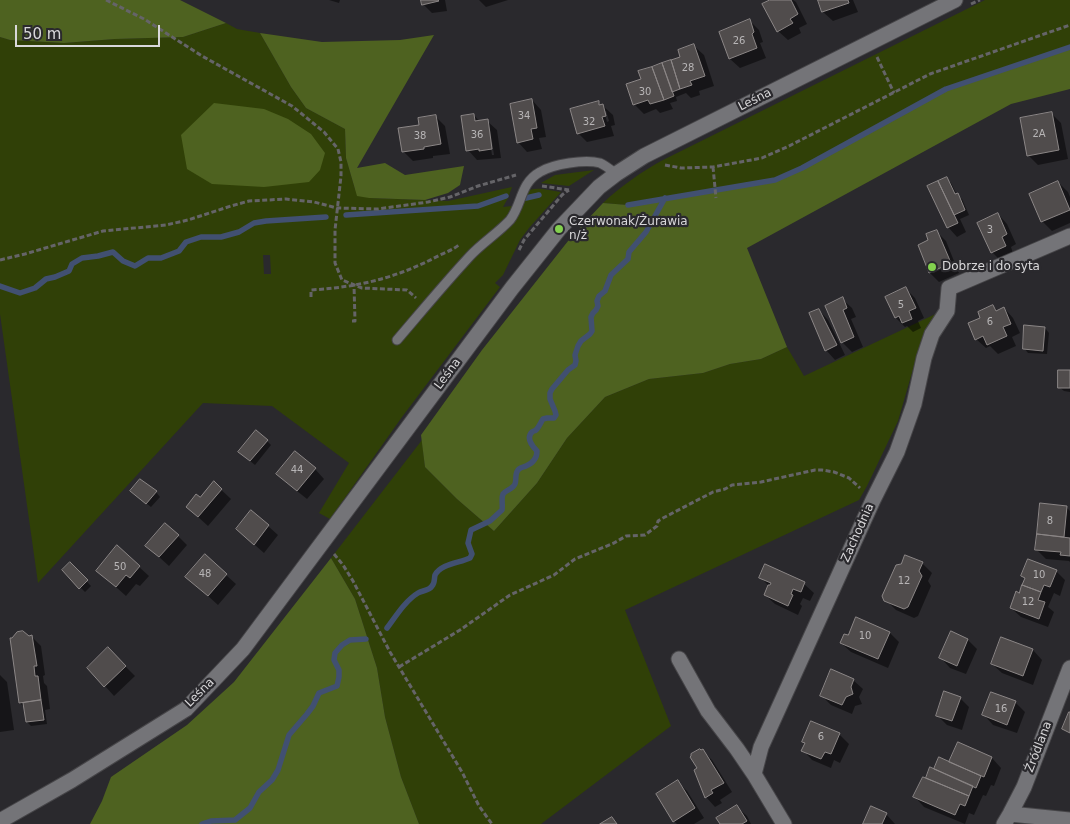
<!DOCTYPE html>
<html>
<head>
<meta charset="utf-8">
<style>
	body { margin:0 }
	#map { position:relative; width:1070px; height:824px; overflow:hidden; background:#2a292d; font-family:"DejaVu Sans",sans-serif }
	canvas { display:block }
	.scale { position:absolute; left:15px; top:25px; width:145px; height:22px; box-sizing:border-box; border:2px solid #d9d8da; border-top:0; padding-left:6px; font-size:15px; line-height:18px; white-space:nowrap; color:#d9d8da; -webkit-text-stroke:4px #2a292d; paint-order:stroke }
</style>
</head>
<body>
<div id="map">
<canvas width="1070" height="824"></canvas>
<div class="scale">50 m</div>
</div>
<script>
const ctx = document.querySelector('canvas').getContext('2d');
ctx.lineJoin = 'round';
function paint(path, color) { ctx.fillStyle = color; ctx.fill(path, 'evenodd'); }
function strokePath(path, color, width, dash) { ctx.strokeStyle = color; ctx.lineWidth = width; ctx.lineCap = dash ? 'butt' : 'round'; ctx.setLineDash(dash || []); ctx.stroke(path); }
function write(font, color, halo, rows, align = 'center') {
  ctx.font = font + ' "DejaVu Sans",sans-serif'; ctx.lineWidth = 4.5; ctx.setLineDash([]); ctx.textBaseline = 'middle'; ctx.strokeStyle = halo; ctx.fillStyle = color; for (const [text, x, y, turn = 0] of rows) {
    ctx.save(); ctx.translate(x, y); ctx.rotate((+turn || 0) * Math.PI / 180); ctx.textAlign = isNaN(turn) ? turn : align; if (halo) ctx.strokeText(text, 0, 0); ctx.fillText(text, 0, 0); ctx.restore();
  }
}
paint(new Path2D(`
	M985,0H1070V47L946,89L802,168L775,180L628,205L603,203C621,186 640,173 661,161Z
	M226,23L237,29L260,33L291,87L306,108L345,129L346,158L355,189L369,198L448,201L512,187L508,198L503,207L522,205C524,201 525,196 527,192C533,185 553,191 561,192L529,228L520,240L503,275L495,283L500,287L402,417L330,519L319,513L349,463L272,406L203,403L38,583L0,314V37L10,40L64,43L115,39L183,37ZM263,255H270L271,274H264Z
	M594,170L569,186L541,183L555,175Z
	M942,311L922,338L898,421L867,486L859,500L625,610L671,726L541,824H419L401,777L385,717L377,668L355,599L331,558L422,440L425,467L457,499L494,531L537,483L567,438L605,397L649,379L703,373L730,364L761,359L787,347L804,376Z`), '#304007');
paint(new Path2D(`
	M0,0H180L226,23L183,37L115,39L64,43L10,40L0,37Z
	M260,33L322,42L400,40L434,35L357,168L385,163L405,175L464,166L460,185L448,193L425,200L369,198L357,196L346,158L345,129L306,108L291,87Z
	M1070,47V89L1011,104L747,248L787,347L761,359L730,364L703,373L649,379L605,397L567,438L537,483L494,531L457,499L425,467L421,435L482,350L572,236L603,203L628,205L775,180L802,168L946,89Z
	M214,103L264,109L288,119L311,134L325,153L320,170L309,182L264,187L212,184L187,169L181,135Z
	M331,558L355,599L377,668L385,717L401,777L419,824H90L102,801L111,777L187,725L234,682Z`), '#4e6220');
paint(new Path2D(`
	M329,0H340L339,3Z
	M422,0H445L447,11L432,13L423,4Z
	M479,0H508L486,7Z
	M773,0H793L796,2L807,24L799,28L801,33L788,40L778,31Z
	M819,0H853L858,12L833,21L823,12Z
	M750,21L759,30L763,42L760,43L766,58L740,68L730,59L721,32Z
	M694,46L704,55L714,86L699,91L700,95L691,98L686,93L676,97L677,101L670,103L673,109L660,113L656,109L644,114L634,104L643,80L682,58Z
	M532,100L541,110L546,137L539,138L542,149L527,152L518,142Z
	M598,103L602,106H603L613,115L615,125L611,126L614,136L587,142L578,133ZM604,111H606L609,121L607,122Z
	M1052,114L1061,123L1068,159L1038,165L1029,156Z
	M474,115L480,122L487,121L497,130L501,158L477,160L468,150ZM488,129H490L494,155H492Z
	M436,117L445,126L450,154L433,156V158L413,161L403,151L421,126Z
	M947,179L951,183L957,195L962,199L969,215L960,219L966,232L957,237L948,227Z
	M1058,182L1068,192L1070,197V223L1052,231L1042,221Z
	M998,214L1007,224L1016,244L1011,247L1014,256L1001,261L992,252Z
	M936,231L946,241L954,261L933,270V273L955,263L959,273L939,282L930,273L919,246L930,241Z
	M906,289L915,298L924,318L918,321L921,328L913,332L907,326L905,327L896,318Z
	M842,299L852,308L856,317L851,319L863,347L852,352L842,342Z
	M993,306L998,311L1004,308L1013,318L1020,333L1012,337L1016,346L998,354L990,346L986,348L976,339L982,318Z
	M819,310L828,320L845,355L835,360L826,350Z
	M1045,328L1049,333L1047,354L1028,353L1024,348Z
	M1070,371V392L1064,391L1059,387Z
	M267,441L271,445L255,465L244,456Z
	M315,469L324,479L307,499L287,483L278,474Z
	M214,483L231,499L208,526L197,516L200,499Z
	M156,492L160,497L151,507L136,495Z
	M1041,504L1066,507L1070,511V562L1069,561L1046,559L1037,550Z
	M268,526L278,535L264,553L247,538Z
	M178,536L187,545L169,566L147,546Z
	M117,547L149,576L140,586L136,584L126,596L98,571Z
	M922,563L932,573L928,581L931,586L918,616L914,618L896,610L886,600Z
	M70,564L91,586L85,592L63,570Z
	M1056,571L1065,580L1060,596L1054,593L1048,607L1054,612L1048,627L1021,617L1011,608L1020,594L1026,579L1023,576Z
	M226,575L236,584L218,605L187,577Z
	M761,578L804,584L814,593L810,601L803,598L800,604L802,606L798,615L775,604L765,595L769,586Z
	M856,619L890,633L899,642L888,668L851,652L841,643L848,637Z
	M29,637H32L41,646L45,675L43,676L44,683L47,686L50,709L45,710L47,724L31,726L27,722L25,708L20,703Z
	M1002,639L1033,650L1042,660L1033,685L1002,673L992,664Z
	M968,640L977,649L966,674L950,668L941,658Z
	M108,649L135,676L114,696L105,686Z
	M0,675L7,682L14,730L0,732Z
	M853,680L863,689L859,697L862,704L855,706L852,714L831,705L821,695Z
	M960,698L969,707L962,730L947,725L937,715Z
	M1015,702L1025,712L1017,733L993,725L984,715Z
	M839,734L849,744L840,763L834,760L831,768L812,760L803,750Z
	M958,744L992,758L1001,768L994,786L991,785L986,796L983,795L974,815L969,813L965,824L924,807L915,797L926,780L931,769L934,771L950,763Z
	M702,750L712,760L732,792L720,800L722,803L715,807L706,797L699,768Z
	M678,782L687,791L704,818L694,824H677L674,821Z
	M737,807L747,816L751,824H721Z
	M886,814L895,824H865Z`), '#0007');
strokePath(new Path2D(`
	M526,198L539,195
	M628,205L775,180L802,168L946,89L1070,47
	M346,215L478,206L506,196
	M0,286L20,293L35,288L46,279L55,277L69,271L72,264L82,258L98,256L113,252L123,261L135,266L148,258H161L179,251L186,242L201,237H221L239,232L254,223L266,221L326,217
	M387,628C396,616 405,601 418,593C423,590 429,591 432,586C435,583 434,579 435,575C441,564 459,563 470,558L472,554L468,543L471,530L490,521L502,510C503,505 501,498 503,494C506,490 513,489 515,484C517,479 514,473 519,469C521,467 524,467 526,466C533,463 537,458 537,451C532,446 526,438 532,432C533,431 535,431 536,430C539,427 541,422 543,419L547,418H554L556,415L555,411L550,399V393L552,389L568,370L575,365L576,361L575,355L578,346L581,341L590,334L592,331L591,317L593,313L596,310L598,306L597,301L599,296L605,291L611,275L628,259L629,252L646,232L665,198
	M202,824L211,821L235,820L250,808L259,792L272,780L278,770L289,735L307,714L313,706L319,693L337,686L339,677V670L334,660L335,653L342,645L350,640L366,639`), '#415071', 5.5);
const building = new Path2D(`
	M421,0H438L439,1L422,5Z
	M770,0H791L798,14L790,19L793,23L777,32L762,4Z
	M818,0H848L849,3L822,12Z
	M750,19L754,32L752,34L757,48L729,59L719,32Z
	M694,44L705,76L690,81L692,85L680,89L671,60L680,57L678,50Z
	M671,60L680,89L672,92L662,63Z
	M662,63L674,96L664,100L652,67Z
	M652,67L664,100L650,104L648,100L633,105L626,84L641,79L638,71Z
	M532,99L537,128L531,129L533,139L517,143L510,104Z
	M599,101V105L603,104L606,116L602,117L605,126L577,134L570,109Z
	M1052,112L1059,150L1027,156L1020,118Z
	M474,114L475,121L488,119L492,149L479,151V149L466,151L461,116Z
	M436,115L441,144L424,147V149L402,152L398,128L419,125L418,118Z
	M947,177L955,194L958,193L965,210L954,215L938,181Z
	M938,181L958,223L947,228L927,186Z
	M1058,181L1070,210L1041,222L1029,194Z
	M998,213L1007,234L1002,237L1006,246L991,253L977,223Z
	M937,230L951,263L929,273L918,245L928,240L926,234Z
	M906,287L916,308L909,311L912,319L902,323L899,316L895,318L885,297Z
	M843,297L847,308L843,310L854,337L841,343L825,306Z
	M993,305L996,311L1004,307L1011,324L1003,327L1007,336L987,345L983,336L975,340L968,323L980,318L978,312Z
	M819,309L837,345L825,351L809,313Z
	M1024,325L1045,327L1043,351L1023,349Z
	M1058,370H1070V388H1058Z
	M256,430L268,440L250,461L238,452Z
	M295,451L316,468L297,491L276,474Z
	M140,479L157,491L146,504L130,491Z
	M214,481L222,489L198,517L186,507L196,494L200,497Z
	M1040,503L1067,506L1064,537L1037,534Z
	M251,510L269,525L254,545L236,529Z
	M165,523L179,535L159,557L145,546Z
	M1037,534L1070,538V556L1060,555L1061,552L1035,550Z
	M117,545L140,566L130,578L126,575L116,587L96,571Z
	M205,554L227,574L208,596L185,577Z
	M905,555L923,562L919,571L922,576L908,607L904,609L884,601L882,596L896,565L901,564Z
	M1028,559L1057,570L1050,587L1044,585L1041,592L1022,585L1025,578L1021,576Z
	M70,562L88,580L79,589L62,570Z
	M765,564L805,582L801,592L793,589L791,594L793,595L788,606L764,595L768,585H770L771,583L759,578Z
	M1022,585L1041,592L1038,600L1045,602L1039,619L1010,608L1016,591L1019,593Z
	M856,617L890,632L878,659L840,643L844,634L848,635Z
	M23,631L29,636L32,635L37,666H34L35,676H38L41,700L19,703L10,638H12L17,632Z
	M951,631L968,639L957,666L939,658Z
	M1001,637L1033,649L1023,676L991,664Z
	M108,647L126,666L104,687L87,668Z
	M831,669L854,679L851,687L853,694L846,697L842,705L820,696Z
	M944,691L961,697L952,721L936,716Z
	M991,692L1016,701L1007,725L982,715Z
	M41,700L44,720L26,722L23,703Z
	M1069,712H1070V733L1062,729Z
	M811,721L840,733L831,754L825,752L821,759L801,751L805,743L802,742Z
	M958,742L992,757L984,777L949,762Z
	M700,749L701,750L703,749L724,783L711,790L713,793L705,798L694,770L697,768L690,757L691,756V754Z
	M939,757L981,776L976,788L934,769Z
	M930,767L973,786L969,796L926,778Z
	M923,777L969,796L965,806L960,804L955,815L913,797Z
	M678,780L695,808L673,822L656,794Z
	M737,805L747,821L742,824H720L716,818Z
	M871,806L887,813L882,824H863Z
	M612,817L617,824H600Z`);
paint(building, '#504c4c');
strokePath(building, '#8b8686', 1);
const lane = new Path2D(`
	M397,340C421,312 445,283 470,256C482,243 498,233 510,220C522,205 520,183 540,172C553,164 585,159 600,163C605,165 611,170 616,174`);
const street = new Path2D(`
	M679,659L708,711L737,749L754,774
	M1010,814L1070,820
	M0,821L72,780L186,709L243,649L512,288L559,229L599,187L616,174L644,156L955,0
	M784,824L754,774L761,747L873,500L897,452L914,404L924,358L932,334L947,311L949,288L1070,236
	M1004,824L1010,814L1024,787L1070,668`);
strokePath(lane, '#464548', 11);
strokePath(street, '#464548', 17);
strokePath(new Path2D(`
	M106,0L144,19L202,56L292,106L324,132L338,149L341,162V176L335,230V263L342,280L362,288L407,290L416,298
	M971,4L980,0
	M877,57L894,93
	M665,165L681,168L713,167L762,158L787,147L930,74L1070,25
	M713,167L716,198
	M542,186L569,190
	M519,250L524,240L562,195L569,190
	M0,260L25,254L103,231L166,225L188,220L231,206L249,201L286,199L314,202L337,208L378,209L428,202L450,197L478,186L516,175
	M311,297V290C359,287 397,278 440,255C447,252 454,249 460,244
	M352,321H355L354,285
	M334,554L343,565L353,581L390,652L462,772L479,806L492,824
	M399,667L460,630L510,595L554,575L575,559L614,543L626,536L645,535L657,526L658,521L663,518L713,492L725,489L732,485L761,482L815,470H822L834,472L849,478L860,488`), '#656468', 3, [5, 2.5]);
strokePath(lane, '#747478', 9);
strokePath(street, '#747478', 15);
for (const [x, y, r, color] of [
	[559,229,5,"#83d04e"],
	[932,267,5,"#83d04e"]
]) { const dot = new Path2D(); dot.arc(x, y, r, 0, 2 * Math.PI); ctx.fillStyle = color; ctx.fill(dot); strokePath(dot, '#2a292d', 2); }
write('10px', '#b7b5b6', null, [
	["26",739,41],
	["28",688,68],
	["30",645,92],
	["34",524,116],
	["32",589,122],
	["2A",1039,134],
	["36",477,135],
	["38",420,136],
	["3",990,230],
	["5",901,305],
	["6",990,322],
	["44",297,470],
	["8",1050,521],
	["50",120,567],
	["48",205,574],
	["10",1039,575],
	["12",904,581],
	["12",1028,602],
	["10",865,636],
	["16",1001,709],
	["6",821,737]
]);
write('12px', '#d9d8da', '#2a292d', [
	["Leśna",755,100,-27],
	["Leśna",448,374,-53],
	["Zachodnia",858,533,-66],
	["Leśna",200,693,-45],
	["Źródlana",1039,747,-69]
]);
write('12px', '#d9d8da', '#2a292d', [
	["Czerwonak/Żurawia",569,222],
	["n/ż",569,236],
	["Dobrze i do syta",942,267]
], 'left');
</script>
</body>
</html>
